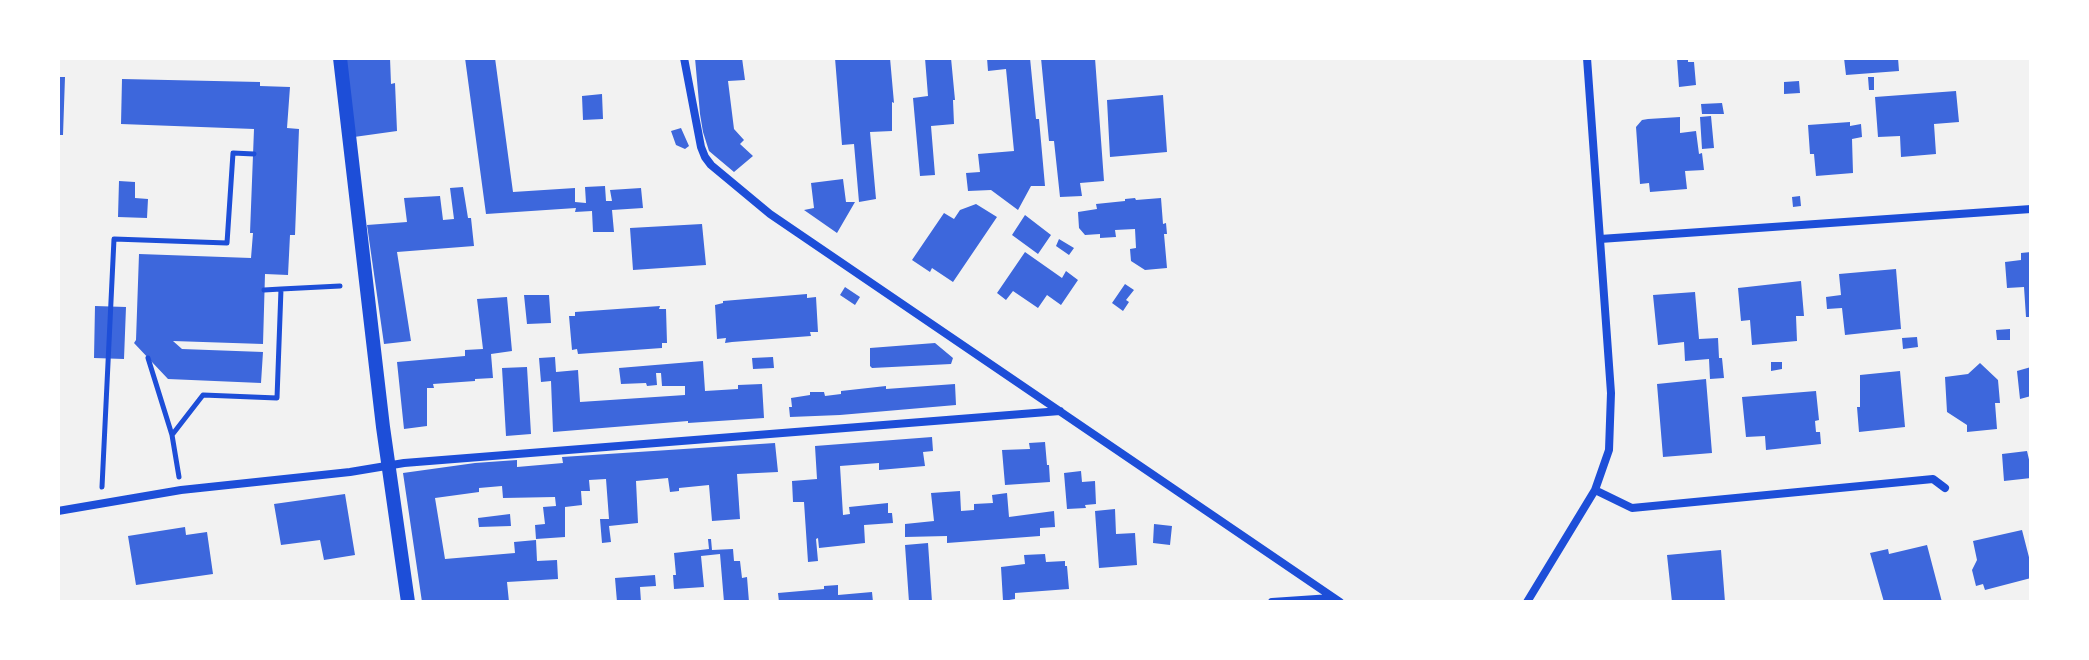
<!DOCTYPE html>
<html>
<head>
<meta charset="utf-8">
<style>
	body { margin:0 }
	#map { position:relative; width:2089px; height:660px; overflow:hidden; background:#f2f2f2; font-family:Ubuntu,sans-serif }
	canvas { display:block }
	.frame { position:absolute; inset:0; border:60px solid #fff; pointer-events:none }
</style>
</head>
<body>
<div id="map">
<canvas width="2089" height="660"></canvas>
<div class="frame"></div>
</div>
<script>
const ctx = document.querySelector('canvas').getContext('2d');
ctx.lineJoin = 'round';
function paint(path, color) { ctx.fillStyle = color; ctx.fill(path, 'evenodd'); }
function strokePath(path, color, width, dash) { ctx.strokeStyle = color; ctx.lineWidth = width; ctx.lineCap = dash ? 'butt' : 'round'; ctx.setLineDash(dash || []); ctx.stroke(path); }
paint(new Path2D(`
	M346,58H390L391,84L395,83L397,131L354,137Z
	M465,58H495L513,192L575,188V202L586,203L585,187L605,186L606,201H612L610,190L641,188L643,208L612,210L614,232H593L592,211L575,212L576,208L486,214Z
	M695,58H742L745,80L728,81L734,129L744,140L740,144L753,156L734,172L709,151L703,132L700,114Z
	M835,58H890L894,103L892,102V131L870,132L876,199L859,202L854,144L842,145Z
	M925,58H951L955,100H953L954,124L931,126L935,175L920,176L913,98L928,96Z
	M987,58H1030L1036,119H1039L1045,186H1031L1018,210L991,190L968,191L966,173L980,172L978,154L1014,151L1006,69L988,71Z
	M1041,58H1095L1104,181L1080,183L1082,196L1060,197L1054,141H1049Z
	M1677,58H1688V62H1694L1696,85L1679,87Z
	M1844,58H1898L1899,71L1846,75Z
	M58,77H65L63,135H58Z
	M1868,77H1874V90H1869Z
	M122,79L260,82V86L290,87L287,128L299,129L295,235H290L288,275L265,274L263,344L173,341L182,349L263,352L261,383L168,379L134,343L136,340L139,254L251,258L253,233H250L254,129L121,124Z
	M1799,81L1800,93L1784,94V82Z
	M1956,91L1959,122L1934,124L1936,154L1901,157L1900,136L1878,137L1875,97Z
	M602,94L603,119L583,120L582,96Z
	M1163,95L1167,152L1110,157L1107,100Z
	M1722,103L1724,114H1702L1701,104Z
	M1711,116L1714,148L1702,149L1700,117Z
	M1680,117V133L1696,131L1699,154L1702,153L1704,170L1685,171L1687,189L1650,192L1649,183L1640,184L1636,127L1642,120L1648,119Z
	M1850,122V126L1861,124L1862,137L1852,139L1853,173L1816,176L1814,154H1810L1808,125Z
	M681,128L689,146L685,149L676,145L671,131Z
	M843,179L846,202H855L837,233L804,210L814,208L811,183Z
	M119,181L135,182V198L148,199L147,218L118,217Z
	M463,187L468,218H471L474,246L397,252L411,341L384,344L367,225L407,222L404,198L440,196L443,220L454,219L450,188Z
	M1800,196L1801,206L1793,207L1792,197Z
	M1135,198L1136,200L1161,198L1163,224L1166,223L1167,234H1164L1167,268L1145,270L1131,261L1130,249L1136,248L1135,229L1115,230L1116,237L1100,238V234L1085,235L1079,228L1078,212L1097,209L1096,204L1125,201V199Z
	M976,204L997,217L953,282L932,268L930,272L912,260L944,213L954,219L960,210Z
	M1025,215L1051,235L1038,254L1012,235Z
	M702,224L706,265L633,270L630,228Z
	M1059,239L1074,248L1069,255L1056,246Z
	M1025,252L1062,278L1066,271L1078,280L1061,305L1047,295L1038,308L1013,291L1006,300L997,293Z
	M2031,252V317H2026L2024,287L2007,288L2005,262L2021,260V253Z
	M1896,269L1901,329L1845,335L1842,308L1827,309L1826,297L1841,295L1839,274Z
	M1801,281L1804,316H1796L1797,341L1752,345L1750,320L1741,321L1738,288Z
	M1125,284L1134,290L1126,300L1129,302L1123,311L1112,303Z
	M845,287L860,297L855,305L840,295Z
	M1695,292L1699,339L1718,338L1719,358H1722L1724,378L1710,379L1709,359L1685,361L1684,342L1658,345L1653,295Z
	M807,294V298L816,297L818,332H810L811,336L732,342L725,343L726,338L717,339L715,305L723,303V301Z
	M524,295H549L551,323L527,324Z
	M507,297L512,351L491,354L493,378L475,379V381L433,384L434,388H427V426L404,429L397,362L465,356V350L483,349L477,299Z
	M95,306L126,307L124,359L94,358Z
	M660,306L659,309H666L667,343H662V348L578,354L577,349L572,350L569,316H575V312Z
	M2010,329V340H1997L1996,330Z
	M1917,337L1918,347L1903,349L1902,338Z
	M935,343L953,358L951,364L872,368L870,366V348Z
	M555,357L556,372L578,370L580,402L685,395V386H662L661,373H656L657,385L647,386L646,383L621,384L619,368L703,361L705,391L738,389V385L762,384L764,418L688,423V421L553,432L551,381L541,382L539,358Z
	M773,357L774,368L753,369L752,358Z
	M1771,362H1782V369L1771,371Z
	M1980,363L1998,380L2000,403H1995L1997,429L1967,432V425L1947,412L1945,377L1968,374Z
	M527,367L531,434L506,436L502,368Z
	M2031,367V396L2020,399L2017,371Z
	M1900,371L1905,427L1859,432L1857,407H1860V375Z
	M1706,379L1712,453L1663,457L1657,384Z
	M955,384L956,405L840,415L790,417L789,407H792L791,398L810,395V392H824L825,396L841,394V391L886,386V389Z
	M1816,391L1819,420L1815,421L1816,432H1820L1821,444L1766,450L1765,436L1746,437L1742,397Z
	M932,437L933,451L923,452L925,466L879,470V463L840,466L843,515L850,514L849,507L888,503V513H892L893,523L864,525L865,543L819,548L818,538L816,539L818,561L808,562L804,502H793L792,481L817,479L815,446Z
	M1045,442L1047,465H1049L1050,482L1005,485L1002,450L1030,449L1029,443Z
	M775,443L778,472L737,474L740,519L712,521L709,485L679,488V491L670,492L668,478L636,481L638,523L609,526L611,542L602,543L600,519H609L606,479L589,480L590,491H581L582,505L565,507V537L536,539L535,525L545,524L543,507L556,506L555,497L503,498L502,486L479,488V492L435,498L445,559L515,553L514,542L536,540L537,561L557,560L558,579L507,582L509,602H422L403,473L475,463L517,460V467L563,463L562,457Z
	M2027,451L2031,468V478L2004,481L2002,454Z
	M1081,471L1082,482L1095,481L1096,504L1085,505L1086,508L1067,509L1064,473Z
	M960,491L961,511L974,510V504L993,503L992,495L1007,493L1009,517L1054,511L1055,527L1040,528V536L947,543V536L905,537V524L934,521L931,493Z
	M345,494L355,555L324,560L320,540L281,545L274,504Z
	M1115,509L1116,534L1135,533L1137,565L1099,568L1095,511Z
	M510,514L511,526L479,527L478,518Z
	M1154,524L1172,526L1170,545L1153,543Z
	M185,527L186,535L207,532L213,574L136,585L128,536Z
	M2022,530L2031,565V578L1985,590L1983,584L1976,586L1972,570L1977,560L1973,541Z
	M708,539H711L712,550L733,549L734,561H740L742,578L747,577L749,602H724L720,554L701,556L704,587L674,589L673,575H676L674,553L709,549Z
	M928,543L932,602H909L905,545Z
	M1927,545L1942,602H1884L1870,553L1888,549L1889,554Z
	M1721,550L1725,602H1672L1667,555Z
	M1045,554L1046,562L1065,561V566H1067L1069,589L1015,593V599L1003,601L1001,567L1025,564L1024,555Z
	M655,575L656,586L640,587L641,602H617L615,578Z
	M838,585V595L872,592L873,602H779L778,593L824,589V586Z`), '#3d67dc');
strokePath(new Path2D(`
	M281,289L340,286
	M148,358L172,435L179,477
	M172,435L203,395L277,398L281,289L264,290
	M102,487L114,239L227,243L233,153L254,154`), '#1d4ed8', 5);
strokePath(new Path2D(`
	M684,58L701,147L705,157L711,165L770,214L1340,602
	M1600,239L2031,209
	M1595,490L1632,508L1933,479L1945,488
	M58,511L181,490L350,472L404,463L1060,411
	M1272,602L1331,598
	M1527,602L1595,490L1609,450L1611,393L1587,58`), '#1d4ed8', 8);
strokePath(new Path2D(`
	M340,58L383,427L408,602`), '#1d4ed8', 14);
</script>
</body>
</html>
